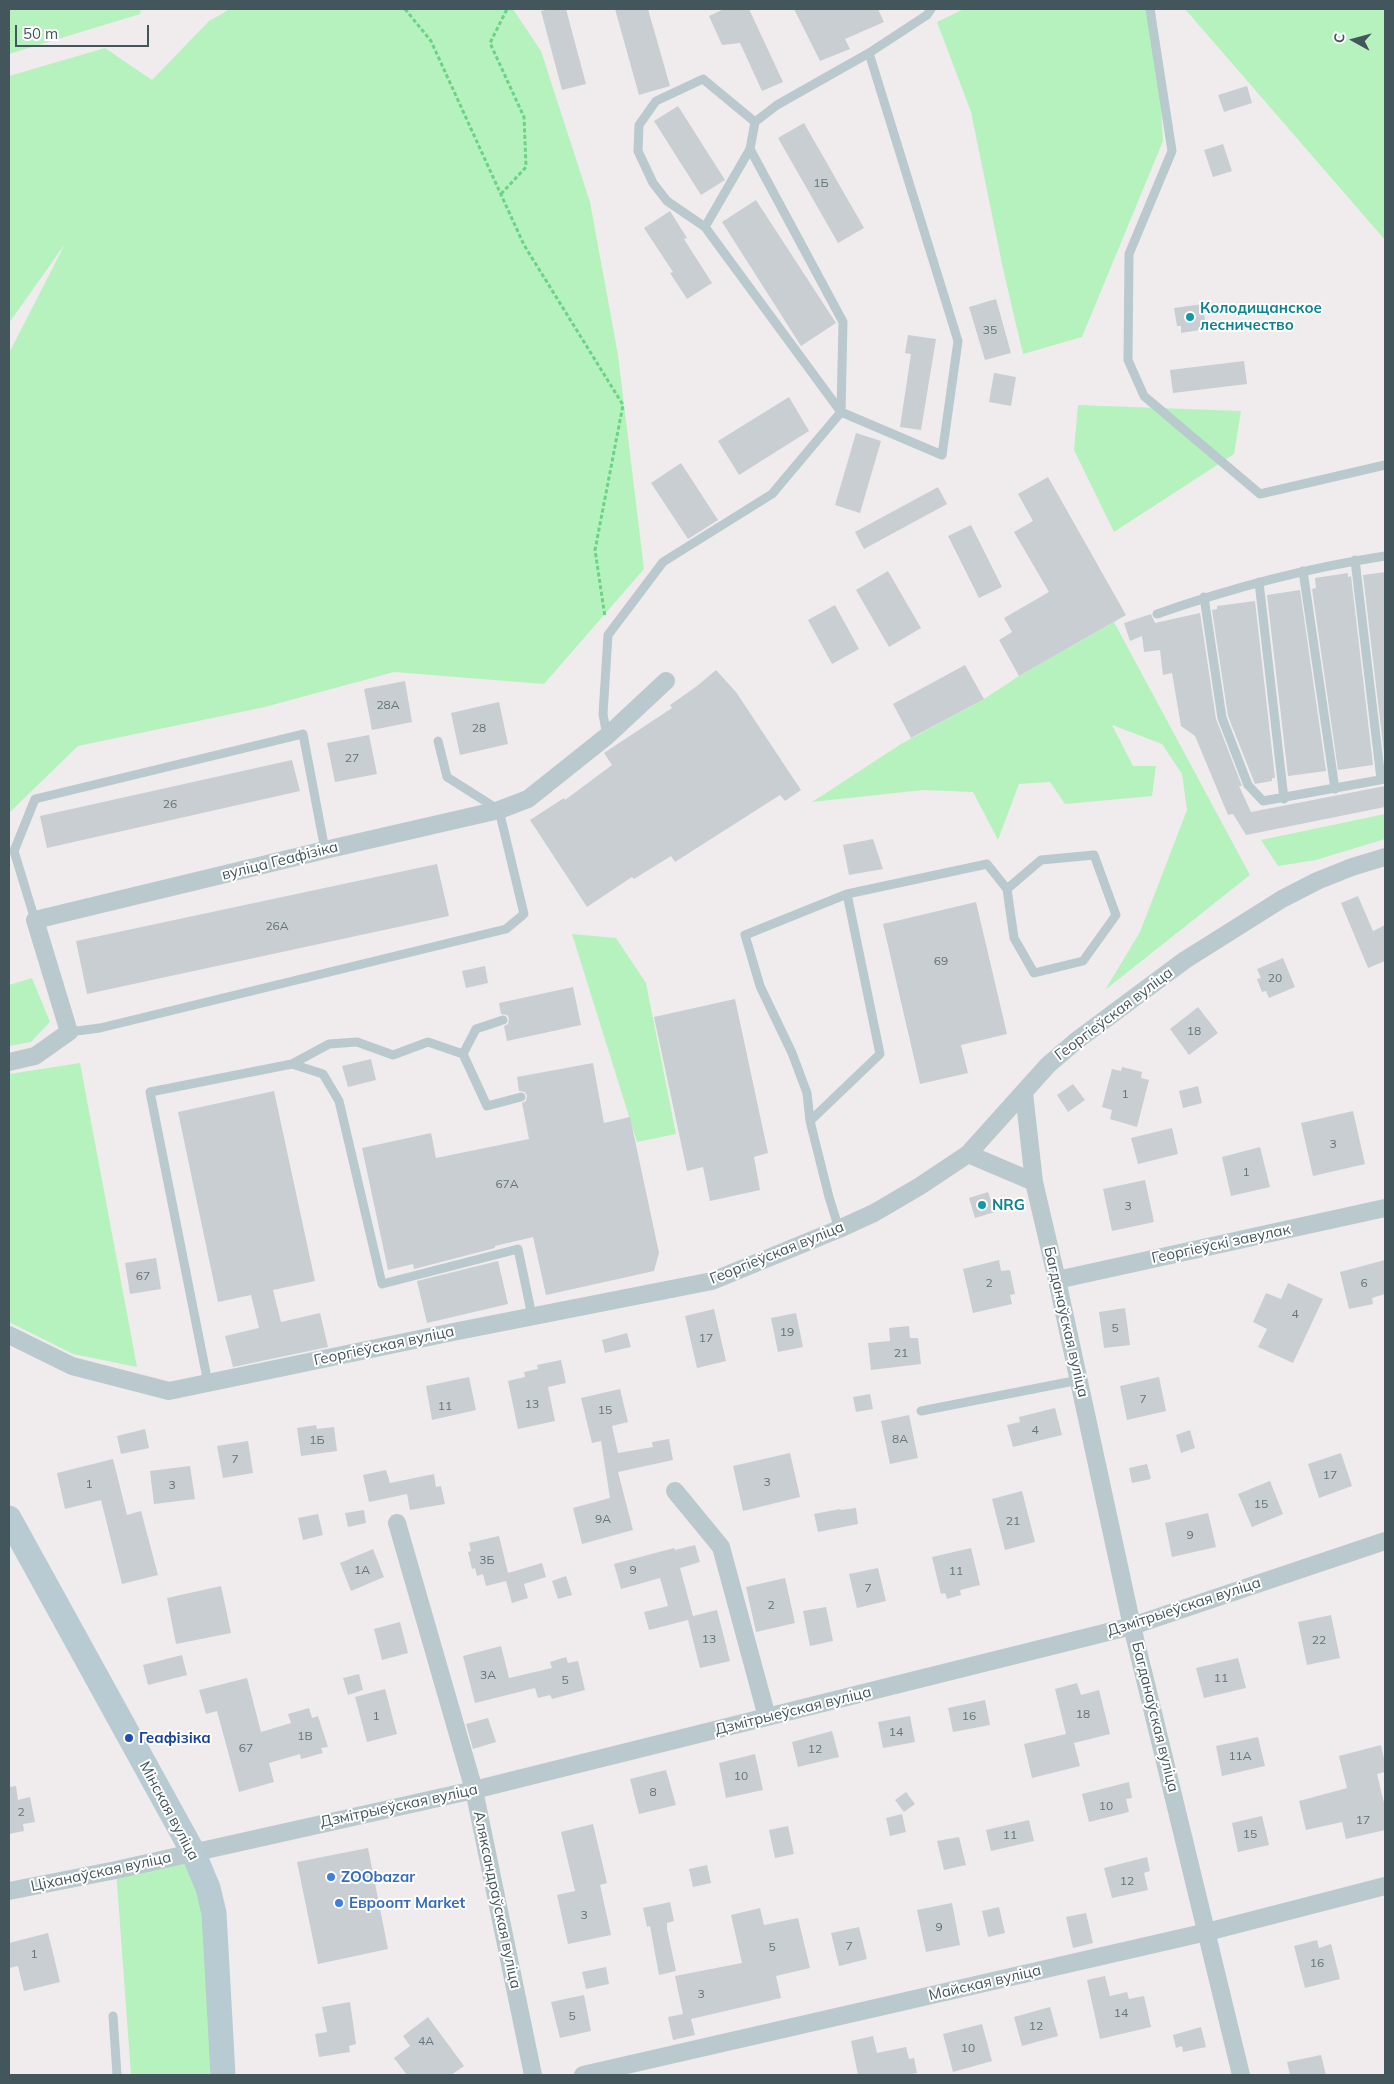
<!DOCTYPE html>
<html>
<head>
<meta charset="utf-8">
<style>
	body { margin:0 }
	#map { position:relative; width:1394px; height:2084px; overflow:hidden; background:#f0eced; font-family:Mulish,sans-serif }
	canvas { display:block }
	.frame { position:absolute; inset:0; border:10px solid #43565b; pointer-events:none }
	.north { position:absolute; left:1329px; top:15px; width:50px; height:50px; -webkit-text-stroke:4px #fff; paint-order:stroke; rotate:277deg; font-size:14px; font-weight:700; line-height:20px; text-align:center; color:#43565b }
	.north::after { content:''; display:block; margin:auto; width:18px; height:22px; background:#43565b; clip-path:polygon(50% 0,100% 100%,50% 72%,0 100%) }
	.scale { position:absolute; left:15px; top:25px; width:134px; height:22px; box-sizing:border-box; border:2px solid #43565b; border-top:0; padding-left:6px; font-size:15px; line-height:18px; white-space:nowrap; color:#43565b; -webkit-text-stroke:4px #fff; paint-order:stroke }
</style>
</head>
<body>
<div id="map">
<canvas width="1394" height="2084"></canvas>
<div class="frame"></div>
<div class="north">С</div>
<div class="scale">50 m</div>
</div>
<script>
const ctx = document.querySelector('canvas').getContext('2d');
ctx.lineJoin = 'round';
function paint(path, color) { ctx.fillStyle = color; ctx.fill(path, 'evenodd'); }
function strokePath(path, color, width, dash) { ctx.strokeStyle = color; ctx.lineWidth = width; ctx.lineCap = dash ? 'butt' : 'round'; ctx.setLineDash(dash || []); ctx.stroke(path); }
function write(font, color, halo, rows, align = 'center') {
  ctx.font = font + ' Mulish,sans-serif'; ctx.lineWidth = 4; ctx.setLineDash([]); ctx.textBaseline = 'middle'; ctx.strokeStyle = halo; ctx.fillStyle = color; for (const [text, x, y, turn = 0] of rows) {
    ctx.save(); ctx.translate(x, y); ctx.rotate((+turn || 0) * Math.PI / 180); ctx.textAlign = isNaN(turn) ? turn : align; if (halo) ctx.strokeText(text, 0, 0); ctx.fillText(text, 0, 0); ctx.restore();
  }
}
paint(new Path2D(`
	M9,9H141L140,14L9,54Z
	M230,9H513L541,51L590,202L618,355L644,569L544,684L394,672L265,707L78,746L9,813V353L65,244L9,323V76L105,48L152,80L209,21Z
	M964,9H1155L1163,141L1082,337L1023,354L1003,269L971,112L937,22Z
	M1185,9H1385V240Z
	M1078,405L1241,411L1234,454L1114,532L1074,450Z
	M1114,622L1250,875L1105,990L1140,932L1187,810L1182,774L1162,744L1112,725L1133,766H1156L1152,796L1065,804L1050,782L1019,784L998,840L973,792L923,790L812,802L901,744L984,699L1019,676Z
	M1385,814V839L1316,860L1278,866L1261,840Z
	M572,934L616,938L646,983L676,1134L637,1142Z
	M32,978L50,1022L31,1042L9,1046V985Z
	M80,1063L137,1367L73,1354L9,1322V1074Z
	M193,1852L208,1888L223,2075H131L116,1870Z`), '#b6f2be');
paint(new Path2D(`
	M549,9H566L586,84L562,90L541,11Z
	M615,9H648L670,86L639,95Z
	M724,9H749L783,82L762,91L740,43L722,45L709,16Z
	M794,9H878L884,22L845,39L850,49L820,61Z
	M1247,86L1252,103L1224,112L1218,95Z
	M678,106L725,180L701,195L654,121Z
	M804,123L864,228L838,243L778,138Z
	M1223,144L1232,171L1213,177L1204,150Z
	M756,200L836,323L801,346L722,222Z
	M670,211L687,238L684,239L712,283L687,299L670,273L673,272L644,228Z
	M996,299L1011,353L985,360L969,307Z
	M1203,304L1206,329L1181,333V326H1177L1174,308Z
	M908,335L936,339L921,430L900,427L911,354L905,353Z
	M1244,361L1247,384L1173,393L1170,370Z
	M994,373L1016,377L1011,406L989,402Z
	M789,397L809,431L739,475L718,441Z
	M856,433L881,441L860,513L835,505Z
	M681,463L718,520L688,539L651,483Z
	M1048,477L1126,615L1019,676L999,640L1012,632L1004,618L1049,592L1014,532L1033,521L1018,494Z
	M938,487L947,504L864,549L855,532Z
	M971,525L1002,587L979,598L948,536Z
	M888,571L921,628L889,647L856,590Z
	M1385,572V762L1363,575Z
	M1348,573V577L1351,576L1373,765L1338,770L1312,589L1316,588L1315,578Z
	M1300,590L1326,771L1288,776L1267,595Z
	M1255,601L1275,778H1272V781L1255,784L1228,716L1212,610L1217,609V606Z
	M835,605L859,649L832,664L808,620Z
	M1200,613L1216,719L1242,786H1239L1251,812L1385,786V807L1246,835L1233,814L1228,815L1195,736L1181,726L1172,673L1163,675L1160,650L1144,652L1142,636L1130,641L1124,623L1151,614L1155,623Z
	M965,665L984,699L911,738L893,704Z
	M716,670L736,692L801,790L785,801L780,795L675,862L671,856L634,879L632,877L587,907L530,820L564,798L565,800L612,765L604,753L672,708L670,705L697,686Z
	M405,681L412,722L372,730L364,689Z
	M499,702L508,744L460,755L451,713Z
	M369,735L377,774L335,782L327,743Z
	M292,760L300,791L47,848L40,816Z
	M873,839L883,869L849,875L843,845Z
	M437,864L449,916L87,994L76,941Z
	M1358,896L1373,931L1385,925V961L1368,968L1341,903Z
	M976,902L1007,1034L961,1045L968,1073L920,1084L883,924Z
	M1283,958L1295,987L1269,998L1266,991L1262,992L1257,979L1261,978L1257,969Z
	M485,966L488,983L466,988L462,971Z
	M573,987L581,1025L507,1041L504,1026L508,1024L509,1018L507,1015L501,1014L499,1003Z
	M735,999L768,1153L754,1157L760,1190L710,1201L703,1167L687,1171L654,1017Z
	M1198,1007L1218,1033L1189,1055L1170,1029Z
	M371,1059L376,1080L348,1087L342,1066Z
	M593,1063L604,1123L630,1117L659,1253L654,1271L546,1295L533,1237L495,1246V1248L414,1269L413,1264L388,1270L362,1148L431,1133L436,1158L529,1139L522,1103L526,1101L527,1096L525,1092L519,1091L517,1077Z
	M1122,1067L1142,1072L1141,1078L1149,1080L1137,1127L1110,1119L1112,1110L1102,1107L1112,1069L1121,1071Z
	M1073,1084L1085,1100L1068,1112L1057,1095Z
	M1198,1086L1202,1103L1183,1108L1179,1091Z
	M274,1091L315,1281L273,1290L281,1322L320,1313L328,1347L233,1367L225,1336L259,1328L251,1295L218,1302L178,1112Z
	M1353,1111L1365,1164L1313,1176L1301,1123Z
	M1172,1128L1178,1154L1138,1164L1131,1138Z
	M1260,1147L1270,1187L1231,1196L1222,1157Z
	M1145,1180L1154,1222L1112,1231L1103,1189Z
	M988,1192L995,1212L975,1218L969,1198Z
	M156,1258L161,1289L130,1294L125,1263Z
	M999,1260L1001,1271L1010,1270L1015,1294L1010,1295L1012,1304L973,1313L963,1269Z
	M1385,1260V1294L1372,1298L1373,1304L1349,1309L1340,1272Z
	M498,1261L508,1304L427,1323L417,1281Z
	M1288,1283L1323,1299L1293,1363L1258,1347L1267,1329L1253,1322L1266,1293L1281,1299Z
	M1125,1308L1130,1345L1104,1348L1099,1312Z
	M714,1309L726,1361L697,1368L685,1316Z
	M796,1313L803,1347L778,1352L771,1318Z
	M909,1326L910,1338H918L921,1364L871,1370L868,1343L890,1341L889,1328Z
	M627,1333L631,1347L605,1353L602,1340Z
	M561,1360L566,1383L548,1387L555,1421L518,1429L508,1381L525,1377L524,1372L538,1369L537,1365Z
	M469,1377L476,1410L432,1420L426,1386Z
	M1159,1377L1166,1411L1127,1420L1120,1386Z
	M620,1389L628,1422L612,1426L618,1453L653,1447L652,1442L669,1439L673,1460L618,1472L633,1530L582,1544L573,1508L610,1498L601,1441L592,1443L581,1398Z
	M870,1394L873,1409L856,1412L853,1397Z
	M1055,1408L1062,1435L1013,1447L1007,1425L1020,1422L1019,1417Z
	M909,1415L918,1458L890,1464L881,1421Z
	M316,1425L317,1429L334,1427L337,1451L301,1456L297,1428Z
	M145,1429L149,1448L121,1454L117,1436Z
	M1190,1430L1195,1448L1181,1453L1176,1435Z
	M248,1441L253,1473L223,1478L217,1446Z
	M790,1453L800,1497L743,1511L733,1466Z
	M1341,1453L1352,1486L1319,1498L1308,1464Z
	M113,1459L127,1515L141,1511L158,1575L122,1584L101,1500L65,1509L57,1473Z
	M1147,1464L1151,1479L1132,1483L1129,1468Z
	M190,1466L195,1499L154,1504L150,1471Z
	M386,1470L390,1483L434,1474L436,1487L441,1486L445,1504L410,1510L407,1494L369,1502L363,1475Z
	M1270,1481L1283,1514L1252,1527L1238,1494Z
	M1022,1491L1035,1542L1005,1550L992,1499Z
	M856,1508L858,1524L818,1532L814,1514L840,1509L841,1510Z
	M364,1510L366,1523L348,1527L345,1513Z
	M1208,1513L1216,1547L1172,1557L1165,1523Z
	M318,1514L323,1535L303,1540L298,1518Z
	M499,1536L508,1573L542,1563L546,1577L524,1584L528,1598L512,1603L506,1581L486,1586L483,1574L477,1576L475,1568L472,1569L468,1552L471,1551L469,1543Z
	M695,1545L700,1562L680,1568L693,1616L717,1610L730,1661L700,1668L688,1620L649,1630L644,1612L668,1606L660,1578L621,1589L614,1564L674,1548L675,1550Z
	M971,1548L980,1585L960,1590L961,1595L947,1599L945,1593L941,1594L932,1557Z
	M373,1549L384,1577L351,1591L340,1563Z
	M878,1568L886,1601L857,1608L849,1574Z
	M566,1576L572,1595L558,1599L552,1581Z
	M785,1578L795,1623L756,1632L746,1587Z
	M221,1586L231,1633L176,1644L167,1598Z
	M826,1607L833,1641L810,1646L803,1611Z
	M1331,1615L1340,1658L1307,1665L1298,1622Z
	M400,1622L408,1653L382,1660L374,1629Z
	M501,1646L509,1678L552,1668L550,1662L566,1657L568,1663L578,1661L585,1690L552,1699L550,1695L538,1698L535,1688L475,1703L463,1656Z
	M182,1655L187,1675L148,1685L143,1665Z
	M1238,1658L1246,1688L1204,1698L1196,1668Z
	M359,1674L363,1690L348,1695L343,1678Z
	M247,1678L261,1732L291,1723L288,1714L309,1708L312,1718L318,1716L328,1747L321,1748L323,1753L301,1759L300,1754L269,1763L274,1782L239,1792L217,1711L206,1714L199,1690Z
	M1077,1683L1081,1695L1099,1690L1110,1734L1074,1743L1080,1766L1032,1778L1024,1744L1066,1734L1055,1689Z
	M385,1689L397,1734L367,1742L355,1697Z
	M985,1700L990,1725L953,1732L948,1708Z
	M910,1716L915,1742L883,1748L878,1722Z
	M488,1718L496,1742L473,1749L466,1724Z
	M832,1731L839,1757L798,1767L792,1742Z
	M1258,1737L1265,1766L1222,1776L1216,1746Z
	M1381,1745L1385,1763V1772L1377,1774L1385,1807V1830L1346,1839L1342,1822L1306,1830L1299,1801L1347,1788L1339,1756Z
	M755,1754L763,1790L726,1798L719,1763Z
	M666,1770L676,1805L639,1814L630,1779Z
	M1129,1782L1132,1798L1126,1799L1129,1812L1089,1822L1082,1794Z
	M16,1786L18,1800L30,1797L35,1822L23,1824L24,1831L9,1834V1787Z
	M906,1792L915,1804L904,1812L895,1800Z
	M902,1814L906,1832L890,1836L886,1818Z
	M1262,1816L1269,1845L1238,1852L1232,1823Z
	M1029,1820L1034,1841L991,1851L986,1830Z
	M593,1824L607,1883L600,1885L611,1935L568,1944L557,1895L575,1891L561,1832Z
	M788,1826L794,1854L775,1858L769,1830Z
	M959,1837L966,1865L944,1870L937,1841Z
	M368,1848L388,1949L318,1964L297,1862Z
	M1147,1857L1150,1871L1144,1873L1148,1890L1112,1898L1104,1868Z
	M707,1865L711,1883L693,1887L689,1869Z
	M670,1902L674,1921L667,1923V1929L676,1971L659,1975L650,1926L647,1927L643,1908Z
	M952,1903L960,1945L926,1952L917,1910Z
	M999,1907L1005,1933L988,1937L982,1911Z
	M760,1908L764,1925L798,1918L810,1968L776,1976L781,1998L691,2019L695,2035L673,2040L668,2017L683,2014L675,1976L742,1963L731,1915Z
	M1086,1913L1093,1943L1073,1948L1066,1917Z
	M859,1927L867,1959L839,1966L831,1933Z
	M48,1933L60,1982L24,1991L18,1966L9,1968V1943Z
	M1317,1940L1319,1948L1331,1944L1340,1979L1305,1988L1294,1946Z
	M606,1967L609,1984L586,1989L582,1972Z
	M1105,1976L1110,1996L1127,1992L1129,1999L1144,1996L1151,2027L1100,2039L1087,1980Z
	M584,1995L591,2031L560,2038L551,2002Z
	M350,2002L356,2044L349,2046L350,2052L319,2057L315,2034L327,2032L322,2007Z
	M1050,2007L1058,2036L1022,2046L1014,2017Z
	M428,2017L464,2066L451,2075H407L394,2058L410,2046L403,2036Z
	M982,2024L992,2061L953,2072L943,2034Z
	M1201,2027L1206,2047L1183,2052L1182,2046L1176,2048L1173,2035Z
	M873,2036L877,2053L906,2047L909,2059L914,2058L917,2073L906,2075H858L851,2041Z
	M1321,2055L1326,2075H1290L1287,2062Z`), '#c8ced2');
strokePath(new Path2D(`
	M405,9L431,41L524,245L623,405L595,550L605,617
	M501,194L526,167L524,117L490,43L507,9`), '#6bd386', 3, [4, 2.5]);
strokePath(new Path2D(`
	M1150,9L1172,151L1129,254L1128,360L1144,396L1260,494L1385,465
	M755,122L703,79L656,101L639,125L638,151L653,183L667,201L705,227L841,412L942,455L958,341L869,53
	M705,227L750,149L755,122L777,105L869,53L927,15L931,9
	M1355,560L1381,779
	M1303,571L1335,789
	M1259,582L1284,799
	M1204,597L1222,718L1248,785L1263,801L1385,779
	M1157,614C1231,588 1307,568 1385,556
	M607,736L603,714L608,635L663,562L772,494L841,412L843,322L750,149
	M35,920L14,851L35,799L303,734L325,850
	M69,1032L100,1028L506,929L524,914L499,810L447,777L438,741
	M463,1054L476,1029L503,1020
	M292,1064L329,1044L357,1042L393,1055L428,1042L463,1054L487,1106L521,1097
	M810,1121L880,1054L847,894
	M839,1229L829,1197L810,1121L807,1093L792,1053L760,986L745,935L847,894L987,864L1007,889L1014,938L1034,973L1083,961L1116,915L1094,855L1041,860L1007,889
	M208,1383L150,1092L292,1064L323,1074L339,1101L382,1284L518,1249L532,1316
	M921,1411L1079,1380
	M113,2016L117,2075`), '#b9c9cd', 9);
strokePath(new Path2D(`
	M9,1062L35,1056L69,1032L35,920L325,850L499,810L528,799L607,736L666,681
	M1024,1093L1034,1182L1057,1280L1132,1626L1241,2075
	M968,1154L1034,1182
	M1057,1280L1385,1208
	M9,1335L72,1366L169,1391L453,1332L712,1281L839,1229L874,1213L920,1186L968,1154L1048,1065L1076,1041L1185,960L1282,899L1317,881L1352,867L1385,857
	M675,1491L721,1547L767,1717
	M397,1523L474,1790L533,2075
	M9,1891L116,1870L474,1790L1132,1626L1385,1541
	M583,2075L1207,1932L1385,1886`), '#b9c9cd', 18);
strokePath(new Path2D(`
	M9,1518L193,1852L208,1888L214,1913L223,2075`), '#b8cbd3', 25);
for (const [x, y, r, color] of [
	[1190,317,5,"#0f9aa8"],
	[982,1205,5,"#0f9aa8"],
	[129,1738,5,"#1a4fb4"],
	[331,1877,5,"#3f7fe0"],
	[339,1903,5,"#3f7fe0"]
]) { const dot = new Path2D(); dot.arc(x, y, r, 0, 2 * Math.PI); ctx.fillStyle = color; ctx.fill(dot); strokePath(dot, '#fff', 2); }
write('12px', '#647479', null, [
	["1Б",821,183],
	["35",990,330],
	["28А",388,705],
	["28",479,728],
	["27",352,758],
	["26",170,804],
	["26А",277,926],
	["69",941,961],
	["20",1275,978],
	["18",1194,1031],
	["1",1125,1094],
	["3",1333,1144],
	["1",1246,1172],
	["67А",507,1184],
	["3",1128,1206],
	["67",143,1276],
	["2",989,1283],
	["6",1364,1283],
	["4",1295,1314],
	["5",1115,1328],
	["19",787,1332],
	["17",706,1338],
	["21",901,1353],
	["7",1143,1399],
	["13",532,1404],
	["11",445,1406],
	["15",605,1410],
	["4",1035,1430],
	["8А",900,1439],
	["1Б",317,1440],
	["7",235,1459],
	["17",1330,1475],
	["3",767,1482],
	["1",89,1484],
	["3",172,1485],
	["15",1261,1504],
	["9А",603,1519],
	["21",1013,1521],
	["9",1190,1535],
	["3Б",487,1560],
	["1А",362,1570],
	["9",633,1570],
	["11",956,1571],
	["7",868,1588],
	["2",771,1605],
	["13",709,1639],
	["22",1319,1640],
	["3А",488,1675],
	["11",1221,1678],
	["5",565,1680],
	["18",1083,1714],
	["1",376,1716],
	["16",969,1716],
	["14",896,1732],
	["1В",305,1736],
	["67",246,1748],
	["12",815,1749],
	["11А",1240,1756],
	["10",741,1776],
	["8",653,1792],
	["10",1106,1806],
	["2",21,1812],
	["17",1363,1820],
	["15",1250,1834],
	["11",1010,1835],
	["12",1127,1881],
	["3",584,1915],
	["9",939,1927],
	["7",849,1946],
	["5",772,1947],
	["1",34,1954],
	["16",1317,1963],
	["3",701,1994],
	["14",1121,2013],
	["5",572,2016],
	["12",1036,2026],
	["4А",426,2041],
	["10",968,2048]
]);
write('bold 15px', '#0d838f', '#fff', [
	["Колодищанское",1200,308],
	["лесничество",1200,325],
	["NRG",992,1205]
], 'left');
write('15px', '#43565b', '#fff', [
	["вуліца Геафізіка",280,861,-14],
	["Георгіеўская вуліца",1114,1014,-37],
	["Георгіеўскі завулак",1221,1244,-12],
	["Георгіеўская вуліца",777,1253,-22],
	["Багданаўская вуліца",1066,1322,77],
	["Георгіеўская вуліца",384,1346,-12],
	["Дзмітрыеўская вуліца",1184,1607,-18],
	["Дзмітрыеўская вуліца",793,1711,-14],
	["Багданаўская вуліца",1155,1717,76],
	["Дзмітрыеўская вуліца",399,1806,-12],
	["Мінская вуліца",169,1811,62],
	["Ціханаўская вуліца",101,1872,-12],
	["Аляксандраўская вуліца",497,1900,78],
	["Майская вуліца",985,1983,-13]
]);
write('bold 15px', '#164399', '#fff', [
	["Геафізіка",139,1738]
], 'left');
write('bold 15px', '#366cbe', '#fff', [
	["ZOObazar",341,1877],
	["Евроопт Market",349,1903]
], 'left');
</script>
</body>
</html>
